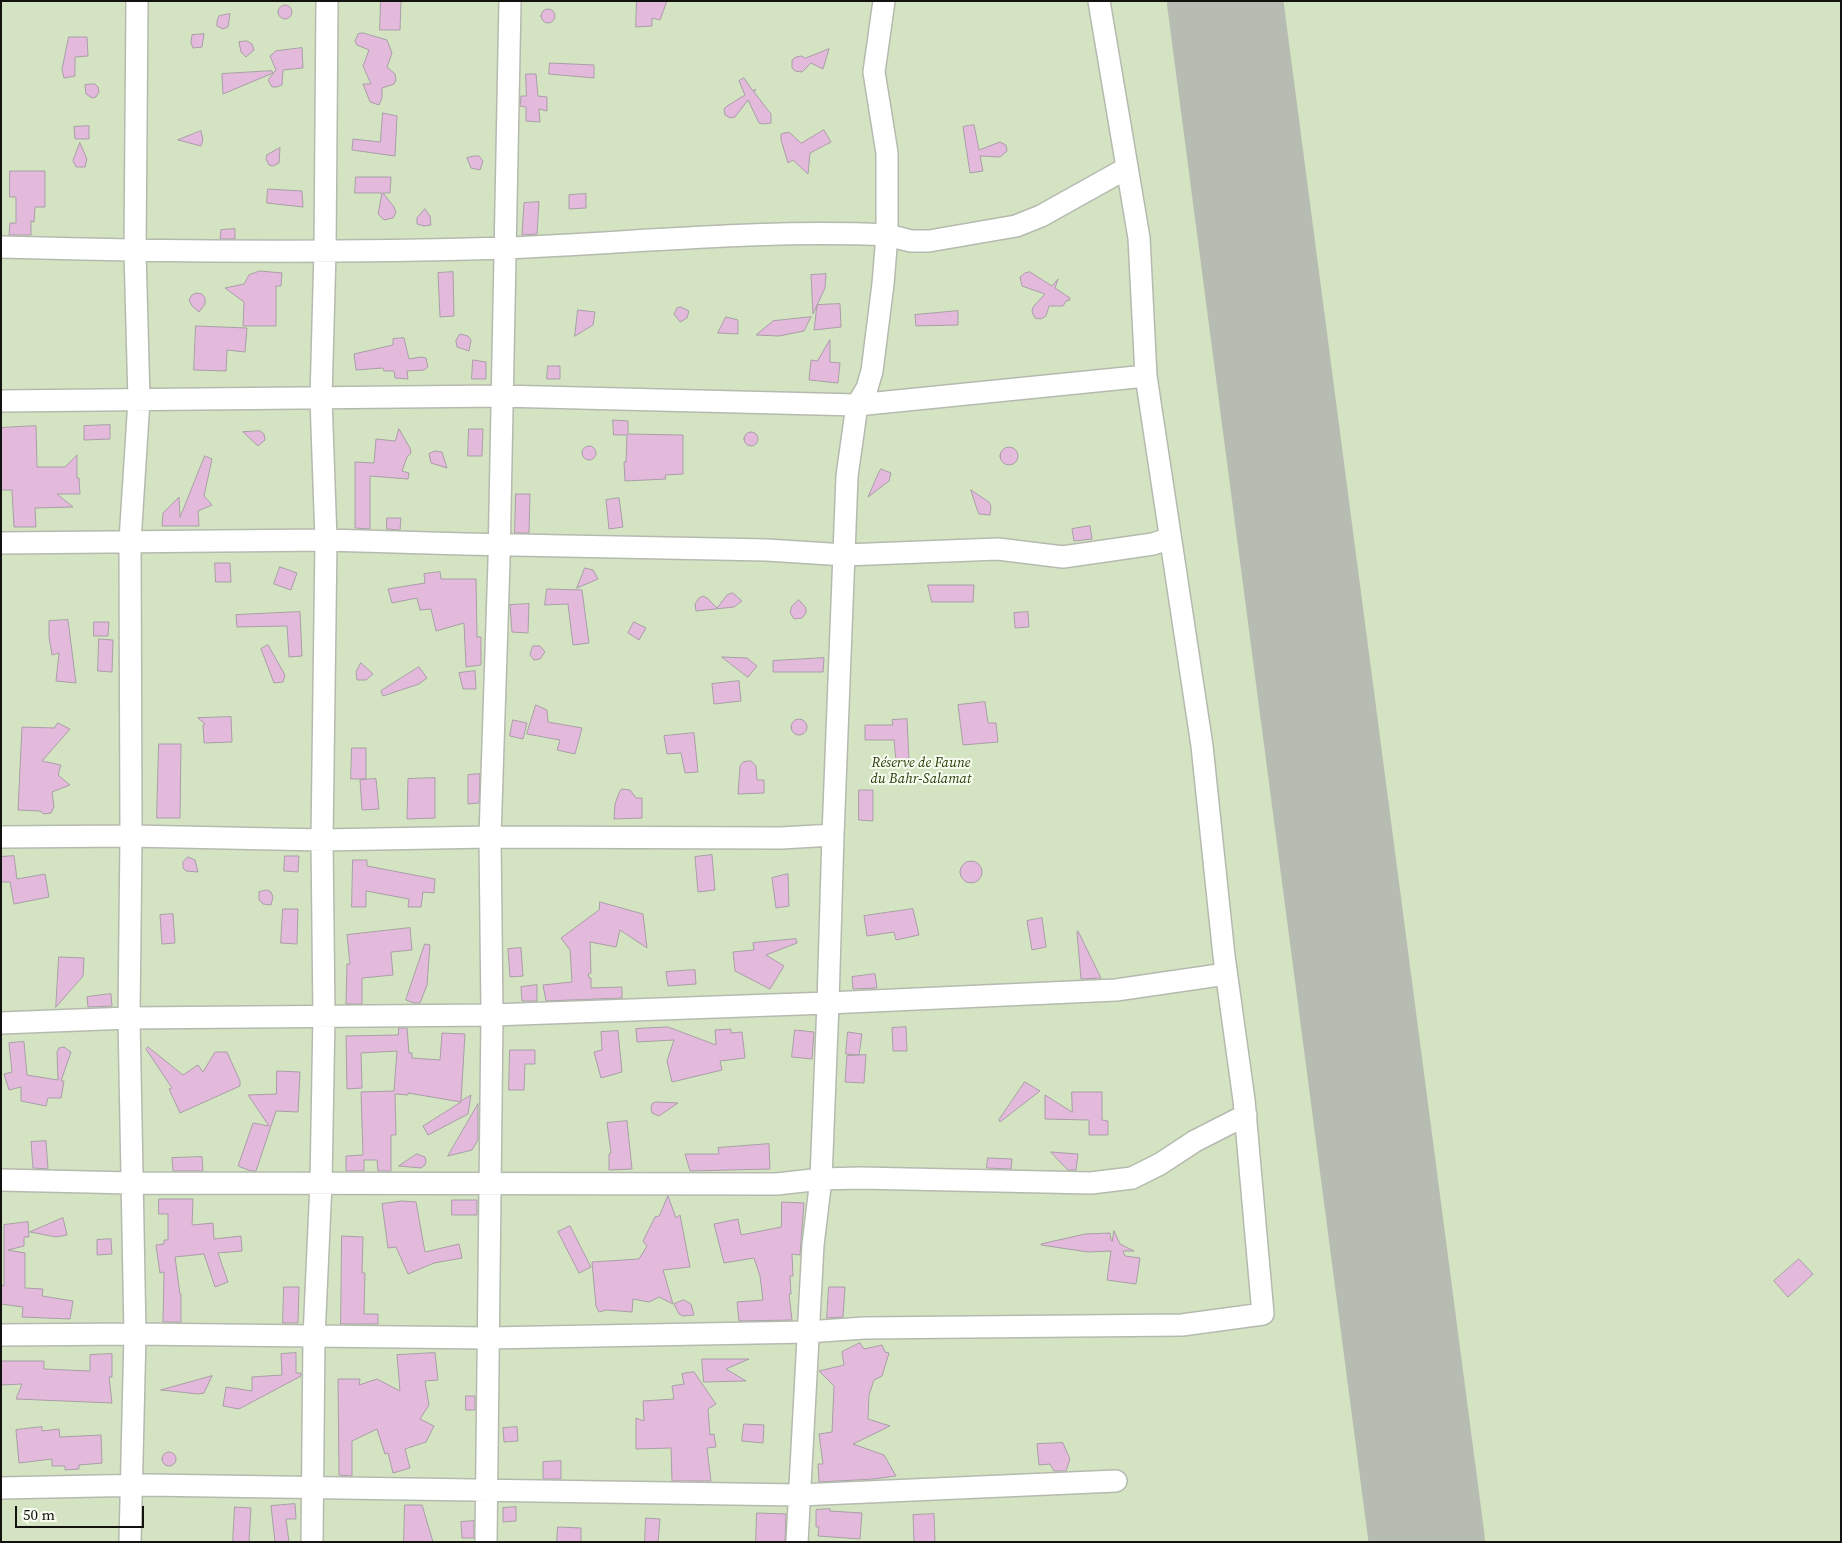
<!DOCTYPE html>
<html>
<head>
<meta charset="utf-8">
<style>
	body { margin:0 }
	#map { position:relative; width:1842px; height:1543px; overflow:hidden; background:#eaf0e4; font-family:"Source Serif 4",serif }
	canvas { display:block }
	.frame { position:absolute; inset:0; border:2px solid #12130f; pointer-events:none }
	.scale { position:absolute; left:15px; top:1506px; width:129px; height:22px; box-sizing:border-box; border:2px solid #12130f; border-top:0; padding-left:6px; font-size:15px; line-height:18px; white-space:nowrap; color:#12130f; -webkit-text-stroke:4px #f7fdf1; paint-order:stroke }
</style>
</head>
<body>
<div id="map">
<canvas width="1842" height="1543"></canvas>
<div class="frame"></div>
<div class="scale">50 m</div>
</div>
<script>
const ctx = document.querySelector('canvas').getContext('2d');
ctx.lineJoin = 'round';
function paint(path, color) { ctx.fillStyle = color; ctx.fill(path, 'evenodd'); }
function strokePath(path, color, width, dash) { ctx.strokeStyle = color; ctx.lineWidth = width; ctx.lineCap = dash ? 'butt' : 'round'; ctx.setLineDash(dash || []); ctx.stroke(path); }
function write(font, color, halo, rows, align = 'center') {
  ctx.font = font + ' "Source Serif 4",serif'; ctx.lineWidth = 4; ctx.setLineDash([]); ctx.textBaseline = 'middle'; ctx.strokeStyle = halo; ctx.fillStyle = color; for (const [text, x, y, turn = 0] of rows) {
    ctx.save(); ctx.translate(x, y); ctx.rotate((+turn || 0) * Math.PI / 180); ctx.textAlign = isNaN(turn) ? turn : align; if (halo) ctx.strokeText(text, 0, 0); ctx.fillText(text, 0, 0); ctx.restore();
  }
}
paint(new Path2D(`
	M1,1H1841V1542H1Z`), '#d4e4c2');
strokePath(new Path2D(`
	M1225,1L1427,1542`), '#b7bcb2', 116);
const building = new Path2D(`
	M381,1H401L400,30H380Z
	M637,1H667L660,20L652,18V26L636,27Z
	M278 12a7 7 0 1 1 14 0a7 7 0 1 1-14 0Z
	M541 16a7 7 0 1 1 14 0a7 7 0 1 1-14 0Z
	M230,14L228,27L223,29L217,26V21L219,16Z
	M363,33L387,40L392,53L387,67L395,74L396,80L394,84L382,88V98L379,105L370,102L363,84H371L363,66L369,50L357,45L355,41L358,34Z
	M204,34L202,47L193,48L191,43L192,35Z
	M69,37H87L88,56L75,57V76L64,78L62,70Z
	M247,41L252,44L254,50L246,57L241,52L239,42Z
	M302,48L303,68L283,70L282,85L277,87H272L268,80L276,70L270,56L276,51Z
	M829,49L823,69L811,63L802,72L795,71L792,68V60L796,57L801,56L805,58Z
	M550,63L594,65V78L549,74Z
	M272,71L273,73L223,94L222,74Z
	M526,74H536L538,96L547,97V111L539,109L540,122L526,121V107L520,106L521,96H526Z
	M744,78L753,91L756,89L754,92L771,114V123L764,124L759,123L748,100L735,117L730,118L725,115L724,109L727,106L745,95L739,81Z
	M95,84L98,87L99,92L96,97L92,98L86,94L85,85Z
	M383,113L397,116L395,156L352,150L353,139L380,142Z
	M974,125L979,150L1000,142L1006,145L1007,151L1000,157L980,156L983,171L970,173L963,127Z
	M89,126V139H75L74,127Z
	M824,130L831,142L810,153L808,174L793,160L788,163L781,140V134L789,132L801,143Z
	M201,131L203,140L201,146L178,140Z
	M80,143L87,159L85,167H76L73,161Z
	M280,148L279,163L273,166L269,165L266,159L267,155Z
	M474,156H479L483,161L480,170L471,168L467,158Z
	M10,171H45V207H35L34,222L31,221V235H9L10,223H16V197H10Z
	M356,177H391L390,193H383L394,207L396,213L393,218L384,220L378,214L382,193H355Z
	M268,189L302,191L303,207L267,203Z
	M586,194V208L569,209V195Z
	M539,202L537,234L522,235L524,203Z
	M425,209L430,216L431,225L424,226L417,224V218Z
	M235,229V239H220L221,230Z
	M260,271L282,273L281,286H276V326H243L244,302L225,288L244,284L249,275Z
	M453,272L454,316L440,317L438,273Z
	M1030,272L1052,286L1058,279L1055,288L1070,298L1069,301L1067,300L1063,306H1049L1046,316L1041,319L1035,318L1032,312L1033,307L1045,294L1022,286L1020,277L1025,273Z
	M826,274L825,288L813,314L811,275Z
	M197,293L202,294L205,298V304L199,312L192,306L189,300L192,295Z
	M840,304L841,327L814,330L817,305Z
	M681,307L689,311L687,318L680,322L674,314L677,308Z
	M578,310L595,312L593,325L575,336Z
	M958,311V325L916,326L915,315Z
	M726,317L738,320V334L718,333Z
	M811,317L804,331L779,336L756,335L773,321Z
	M196,326L247,328L245,352L227,350L226,371L194,370Z
	M460,334L468,336L471,340L469,351L457,347L456,341Z
	M404,338L409,359L421,357L426,358L428,367L424,370L407,371L408,379L395,378L394,371H384L383,368L356,370L354,354L393,345V339Z
	M830,340V362L840,363L838,383L809,380L811,360L817,361Z
	M473,360L486,362V379H472Z
	M548,366H560V379H547Z
	M613,420L628,421V434L683,435V474L665,475L666,479L625,481L624,462H626L627,435H614Z
	M110,425V439L84,440V426Z
	M36,426L37,467H65L77,455V478H79L80,494H57L73,507L35,508L36,527H14L12,490H1V428Z
	M399,429L410,448L411,453L407,457L402,471L409,473L408,479L370,476V529L355,528V462L374,463L376,439L395,441Z
	M469,429H483L482,456H468Z
	M260,431L264,434L265,440L258,446L243,432Z
	M744 439a7 7 0 1 1 14 0a7 7 0 1 1-14 0Z
	M582 453a7 7 0 1 1 14 0a7 7 0 1 1-14 0Z
	M1000 456a9 9 0 1 1 18 0a9 9 0 1 1-18 0Z
	M435,451L442,452L447,468L431,463L429,454Z
	M205,456L212,459L204,496L212,505L198,511L199,526H162L163,513L179,497L180,517Z
	M881,469L891,473L889,481L868,497L878,474Z
	M971,490L989,502L991,506L990,515L979,514Z
	M516,494H530L529,533H515Z
	M619,498L623,527L609,529L606,500Z
	M387,518H401L400,530L387,529Z
	M1090,526L1092,539L1074,541L1072,529Z
	M215,563H230L231,582H216Z
	M280,567L297,573L291,590L274,584Z
	M585,568L593,570L598,579L577,588Z
	M440,572L441,579H476L477,637H481V665L466,667L464,623L436,631L431,609L420,610L417,598L392,603L388,589L425,583L424,574Z
	M928,585H974L973,602H932Z
	M547,589L582,590L589,643L573,645L568,604L545,605Z
	M733,593L742,601L734,607L696,611L695,604L699,598L703,596L707,598L717,608L727,595Z
	M799,600L806,608V613L802,618L794,619L790,612L792,606Z
	M529,604L528,633L512,632L510,605Z
	M300,612L302,656L289,657L287,626L237,627L236,615Z
	M1028,612L1029,627L1015,628L1014,613Z
	M68,620L76,683L56,681L59,653L52,655L49,637V621Z
	M94,622H109L108,636H94Z
	M634,622L646,628L639,640L628,633Z
	M99,639L113,640L112,672L98,671Z
	M268,645L285,675L283,682L274,683L261,649Z
	M533,646H540L545,652L540,659L534,660L530,655Z
	M722,657L747,658L757,666L748,677Z
	M824,658L823,672H773V661Z
	M361,663L373,674L366,680H357L356,672Z
	M419,667L427,678L419,684L383,696L381,691Z
	M475,671L476,689H463L459,673Z
	M739,681L741,701L714,704L712,684Z
	M985,702L988,723H996L998,742L963,745L958,705Z
	M536,705L547,710L548,722L582,728L575,754L557,750L560,740L527,734Z
	M231,717L232,742L204,743L203,725L205,724L198,718Z
	M791 727a8 8 0 1 1 16 0a8 8 0 1 1-16 0Z
	M907,719L909,760L896,761L894,740H865V725H893L892,720Z
	M513,720L527,723L523,739L510,736Z
	M58,723L70,729L42,761L61,765L58,775L70,785L52,792L54,807L51,813L44,814L40,811L18,810L22,727L54,728Z
	M694,733L698,772L685,773L681,753L667,754L664,736Z
	M159,744H181L180,818H157Z
	M352,748H366V779H351Z
	M751,761L756,766L757,780H764V793L738,794L740,766L743,762Z
	M480,774L479,803L468,804V775Z
	M435,778V818L407,819L408,779Z
	M376,779L379,809L362,810L360,780Z
	M622,789L630,790L636,798H642V818L614,819L615,804L619,793Z
	M859,790H873V821L859,820Z
	M712,855L715,890L698,892L695,857Z
	M14,856L17,879L45,874L49,897L14,904L10,882H1V857Z
	M285,856H299L298,872L284,871Z
	M188,857L195,860L198,872L186,871L183,868V862Z
	M353,860H367V866L435,879L434,893L423,892L421,907H408L409,899L366,891V907H352Z
	M960 872a11 11 0 1 1 22 0a11 11 0 1 1-22 0Z
	M788,874L789,906L776,908L772,878Z
	M267,890L271,892L273,897L271,905L263,904L259,900V892Z
	M600,902L643,914L647,948L620,930L616,947L590,942L591,973L588,974L589,978H591V988L622,987V998L546,1001L543,985L572,982L570,950L561,938L599,910Z
	M283,909H298L297,944L281,943Z
	M913,909L919,935L896,940L894,932L867,936L864,916Z
	M173,914L175,943L162,944L160,915Z
	M1042,918L1046,947L1032,950L1027,921Z
	M410,928L412,950L391,952L393,975L362,978V1004H346L347,964H350L347,935Z
	M1078,931L1101,978L1081,979L1077,932Z
	M796,939L797,943L766,955L784,966L770,989L735,971L733,952L754,950L753,943Z
	M425,944L430,945L427,985L420,1003H414L406,1000Z
	M521,948L523,976L510,977L508,949Z
	M59,957L84,958L83,976L56,1007Z
	M695,970L696,984L668,986L666,972Z
	M875,974L877,988L853,989L852,977Z
	M537,985V1001H522L521,987Z
	M111,994L112,1006L88,1007L87,997Z
	M668,1027L716,1045L715,1030L731,1029V1033L742,1032L745,1058L720,1061L722,1070L672,1082L667,1061L674,1040L637,1042L636,1029Z
	M906,1027L907,1051H893L892,1028Z
	M399,1028H407L409,1053H412V1058L440,1060L442,1033L465,1034L461,1101L471,1095L468,1114L428,1135L423,1126L461,1102L408,1093V1095L395,1094L396,1135H391V1171H378L377,1160H364V1171H346V1156L363,1155L361,1092L394,1091L397,1051L361,1053L362,1088L347,1089L346,1036L398,1035Z
	M795,1030L814,1032L812,1059L792,1057Z
	M618,1031L622,1072L601,1078L594,1052L602,1050L601,1032Z
	M848,1032L862,1034L859,1055L846,1054Z
	M24,1042L27,1075L58,1080L57,1052L59,1048L64,1047L71,1052L61,1081H64L61,1098H48L46,1106L21,1101V1087L9,1090L4,1074L12,1072L9,1043Z
	M148,1047L183,1075L198,1065L203,1072L215,1052H227L240,1081V1086L180,1113L169,1089L172,1088L146,1049Z
	M510,1050H535V1064H525L524,1090H509Z
	M866,1055L864,1083L845,1082L847,1056Z
	M277,1071L300,1072L298,1112L276,1111L256,1171H251L238,1166L253,1123L269,1126L248,1095L276,1094Z
	M1025,1082L1040,1091L1000,1122L999,1120Z
	M1072,1092H1102V1120L1108,1121V1135H1089V1120L1045,1119V1095L1072,1112Z
	M656,1102L678,1103L659,1116L652,1113L651,1109L652,1104Z
	M478,1104V1140L472,1150L448,1156Z
	M627,1121L632,1169L609,1170V1154L611,1153L607,1123Z
	M46,1141L48,1169L33,1168L31,1142Z
	M769,1144L770,1169L690,1171L685,1154H719L718,1148Z
	M1051,1152L1078,1154L1076,1170H1068Z
	M417,1154L425,1157L426,1161L425,1165L421,1168L399,1166Z
	M202,1157L203,1171H173L172,1158Z
	M988,1158L1012,1159L1011,1169L987,1168Z
	M668,1196L676,1218L680,1215L690,1267L663,1270L673,1304L659,1297L649,1302L633,1299L632,1312L606,1310L599,1312L596,1306L592,1262L639,1259L647,1246L643,1241L655,1217L659,1216Z
	M159,1199H193L192,1225L213,1223L214,1239L241,1236L242,1251L218,1253L228,1282L215,1287L204,1254L175,1257L180,1294H181V1322H163L164,1272L160,1273L156,1245L164,1244V1240H168V1214H159Z
	M452,1200H477V1215H452Z
	M402,1201L416,1202L425,1252L459,1244L462,1258L434,1263L408,1274L396,1247L388,1248L382,1204Z
	M782,1202L804,1203L800,1255L792,1254L793,1276H790L791,1294H789L792,1320L739,1321L737,1302L763,1300L760,1276L754,1258L724,1263L714,1224L738,1219L741,1235L781,1227Z
	M63,1218L67,1235L56,1237L30,1232Z
	M28,1222L29,1237H24V1246L8,1250L25,1253V1288L43,1289L42,1296L73,1301L70,1319L22,1317L23,1307L1,1304V1285L4,1286V1225Z
	M570,1226L591,1267L579,1273L558,1232Z
	M1114,1231L1120,1244L1134,1251H1123L1125,1256L1140,1258L1136,1284L1107,1280L1111,1251L1088,1252L1041,1245V1244L1085,1234L1110,1233L1111,1240L1112,1241Z
	M342,1236L363,1237L362,1273H365L364,1314H378V1324H341Z
	M111,1239L112,1254L97,1255V1240Z
	M1799,1259L1813,1274L1788,1297L1774,1281Z
	M284,1287H299L298,1323H283Z
	M829,1287H845L843,1317L827,1318Z
	M684,1300L691,1304L694,1315L683,1316L679,1314L674,1304Z
	M860,1343L864,1349L882,1345L885,1352L889,1353L882,1376L874,1380L869,1395L868,1419L890,1426L853,1444L884,1455L896,1476L874,1479L819,1482L818,1464H823L819,1434L832,1432L834,1386L819,1371L844,1365L842,1352Z
	M296,1353V1373H301V1376L239,1409L223,1406L226,1387L252,1391V1377L282,1375L281,1354Z
	M435,1353L438,1380L425,1381L429,1405L420,1419L434,1426L426,1442L405,1449L410,1468L393,1473L388,1453L385,1454L377,1429L352,1441V1476L339,1475L338,1379H360L359,1385L377,1379L400,1391L397,1355Z
	M112,1354V1377H109L112,1403L16,1399L22,1384L1,1385V1361H44V1369L90,1371V1355Z
	M702,1359H749L726,1369L746,1381L704,1382Z
	M694,1372L716,1404L708,1409L710,1435L714,1434L716,1447L707,1448L711,1481H672L671,1448L636,1449V1418L644,1421L643,1401L674,1399L672,1386L684,1384L682,1374Z
	M212,1376L204,1393L198,1394L161,1390Z
	M466,1396H475V1410H466Z
	M744,1424L764,1425L763,1443L742,1441Z
	M42,1427V1431L59,1429L60,1437L101,1435L102,1463L79,1465V1469L65,1470V1466H52V1459L19,1463L16,1430Z
	M517,1427L518,1441L504,1442L503,1428Z
	M1063,1443L1070,1459L1066,1471H1054L1050,1464L1039,1465L1037,1444Z
	M162 1459a7 7 0 1 1 14 0a7 7 0 1 1-14 0Z
	M561,1461V1479H543V1462Z
	M295,1504L296,1519H286L289,1542H275L271,1506Z
	M405,1505H422L433,1542H404Z
	M235,1507L251,1508L249,1542H233Z
	M516,1507V1521L503,1522V1508Z
	M830,1509V1511L862,1513L860,1539L818,1536L819,1527H816V1510Z
	M757,1513L786,1514L785,1542H756Z
	M934,1514L935,1542H914L913,1515Z
	M646,1518L660,1519L658,1542H645Z
	M474,1521V1538H462L461,1522Z
	M558,1527L581,1528V1542H557Z`);
paint(building, '#e3b9dc');
strokePath(building, '#a99fa7', 1);
const street = new Path2D(`
	M884,1L874,72L887,153V235L911,241H929L1016,226L1041,216L1127,168
	M1,247C169,252 337,253 505,248C632,243 760,229 887,235L883,284L872,371L867,388L857,405L847,476L833,835L828,1003L821,1179L813,1245L797,1542
	M1,401L501,396L857,405L1146,376
	M1,543L326,540L464,544L767,550L845,555L998,549L1063,557L1153,544L1170,538
	M1,837L131,836L322,840L490,837L781,838L833,835
	M1,1023L129,1018L492,1015L828,1003L1116,990L1226,974
	M1,1180L131,1183L777,1184L821,1179L860,1178L1091,1183L1132,1178L1160,1164L1195,1141L1246,1115
	M1,1335L135,1334L489,1338L807,1332L864,1328L1182,1325L1263,1314L1244,1100L1224,956L1202,746L1146,376L1139,238L1099,1
	M1,1488L147,1485L799,1495L1116,1481
	M130,1542L135,1334L129,1018L131,836L130,541L139,400L135,251L137,1
	M312,1542L314,1337L321,1183L324,1016L322,840L326,540L321,398L325,251L327,1
	M486,1542L492,1015L490,837L499,561L510,1`);
strokePath(street, '#b5baaf', 24);
strokePath(street, '#fff', 21);
write('italic 14px', '#2a3c08', '#f7fdf1', [
	["Réserve de Faune",921,763],
	["du Bahr-Salamat",921,779]
]);
</script>
</body>
</html>
